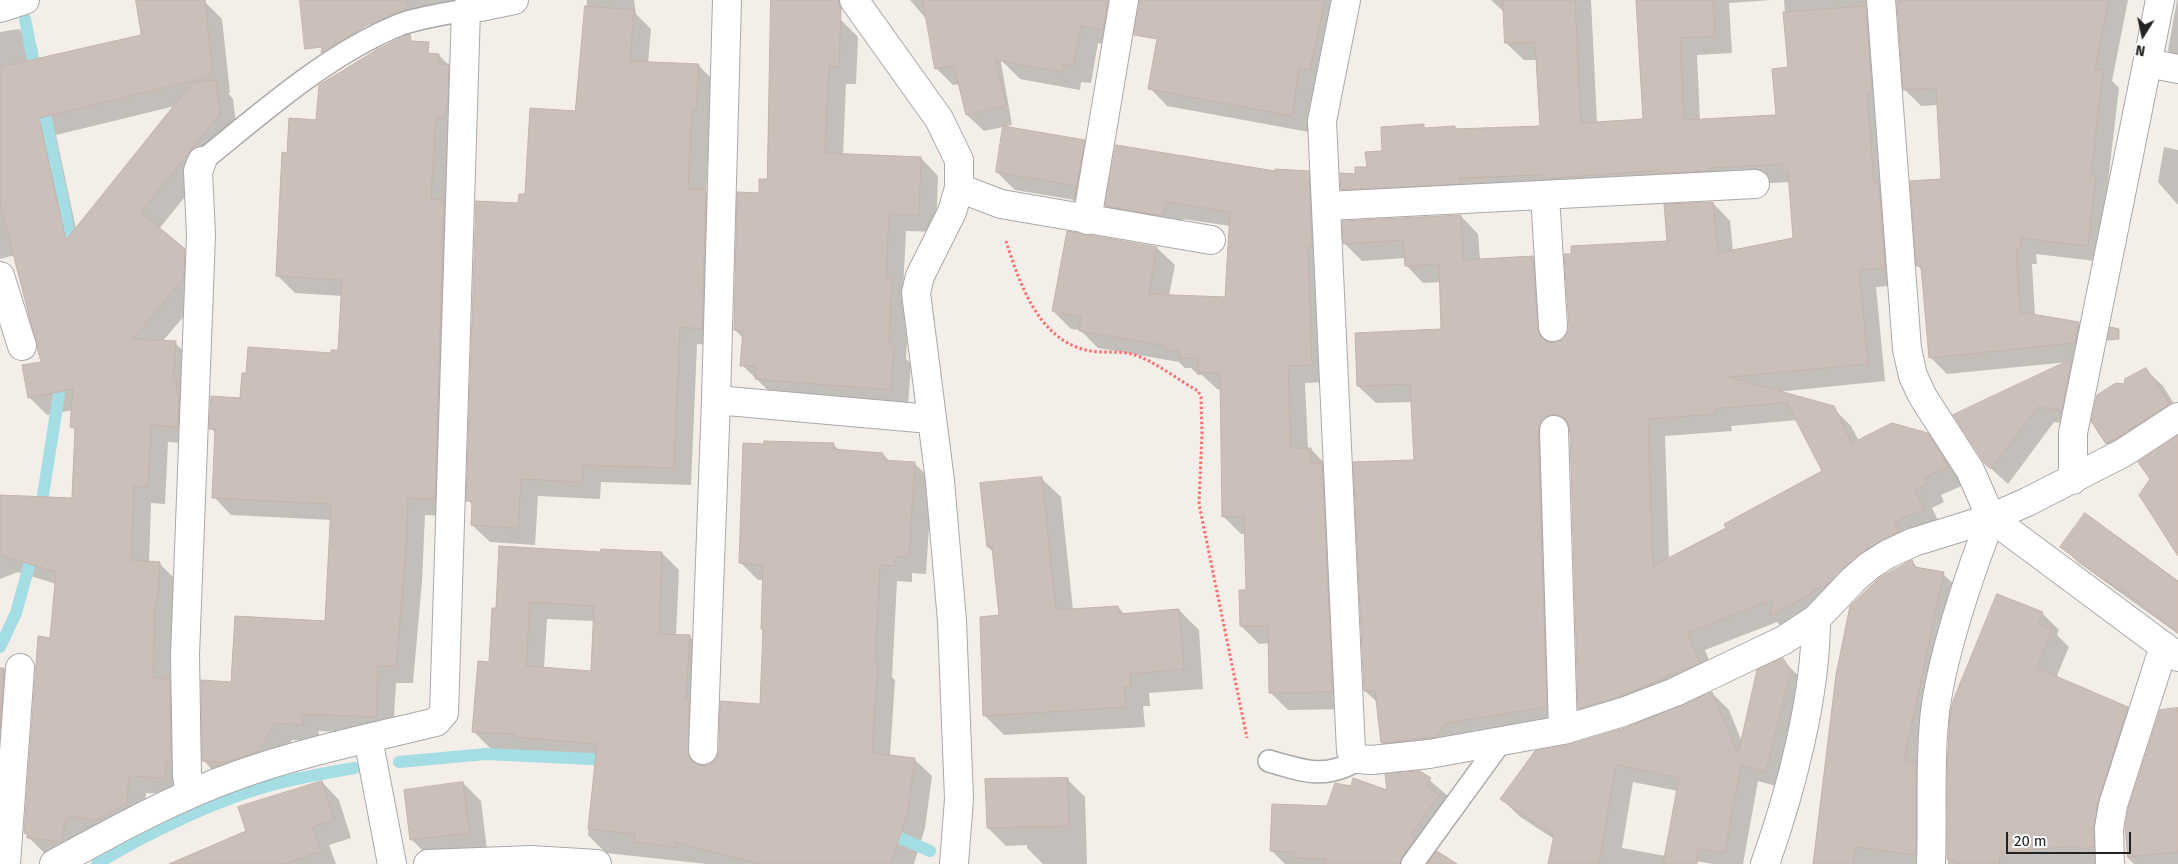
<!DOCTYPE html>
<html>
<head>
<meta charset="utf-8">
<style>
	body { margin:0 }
	#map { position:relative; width:2178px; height:864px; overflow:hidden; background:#f3eee8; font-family:"Fira Sans",sans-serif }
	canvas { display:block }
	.north { position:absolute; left:2118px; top:10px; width:50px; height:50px; -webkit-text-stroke:4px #fff; paint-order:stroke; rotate:190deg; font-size:14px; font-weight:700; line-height:20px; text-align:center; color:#222 }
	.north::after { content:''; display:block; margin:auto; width:18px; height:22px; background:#222; clip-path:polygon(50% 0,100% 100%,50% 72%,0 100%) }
	.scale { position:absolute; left:2006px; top:832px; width:125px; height:22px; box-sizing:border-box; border:2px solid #222; border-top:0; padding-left:6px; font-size:15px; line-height:18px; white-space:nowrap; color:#222; -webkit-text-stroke:4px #fff; paint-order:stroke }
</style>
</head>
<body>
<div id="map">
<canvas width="2178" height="864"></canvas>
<div class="north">N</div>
<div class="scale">20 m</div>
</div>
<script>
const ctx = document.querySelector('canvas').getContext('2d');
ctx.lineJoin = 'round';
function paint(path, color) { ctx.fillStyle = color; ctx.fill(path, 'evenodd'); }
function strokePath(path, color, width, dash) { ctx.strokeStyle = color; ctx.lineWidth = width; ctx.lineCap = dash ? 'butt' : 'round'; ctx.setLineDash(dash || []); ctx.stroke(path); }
paint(new Path2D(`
	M137,0L204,1L222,19L230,93H228L233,99L237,132L159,229L202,268L201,296L162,342L175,343L193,360L195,444L168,442L165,504L151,503L149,563H159L177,581L174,621H172L170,681L187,698L182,795L146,793L144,821L46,855L28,837L56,584L18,572L0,579V501L73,499L76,431L72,427L73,410L47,415L29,397L42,363L15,255L0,259V32L19,29L37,46L39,60L142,36ZM175,106L76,229L56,135Z
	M302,0H515L488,10L320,26Z
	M587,0H634L636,14L651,29L648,63L698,65L716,83L714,128L710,127L706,192L723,209L719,346L697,344L691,485L601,482L600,499L538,496L535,545L490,542L472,525L473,506L468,500L519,205L576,112Z
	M910,0H990L1012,125L984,131L967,115L960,84L953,85L936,68L928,21Z
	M1012,0H1124L1117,47L1098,43L1091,83L1081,82L1080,90L1020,79L1002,61Z
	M1170,0H1344L1309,132L1167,106L1150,88Z
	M1491,0H1591L1597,123L1644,120L1637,0H1771L1729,3L1732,53L1697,55L1700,121L1777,116L1789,69L1784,0H1877L1902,285L1876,287L1885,381L1776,392L1833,408L1851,426L1859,441L1927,434L1945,452L1966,484L1941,495L1944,502L1932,508L1941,527L1788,633L1777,622L1705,650L1717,680L1597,726L1579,709L1571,432L1564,434V724L1400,760L1383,743L1378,703L1365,691L1416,461L1412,402L1376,403L1358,386L1443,331L1441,282L1423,283L1406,265L1405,258L1362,261L1345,244L1461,216L1478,234L1480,260L1533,257L1550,275L1554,344L1563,341L1713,203L1730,221L1733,251L1794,239L1790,182L1360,207L1342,189L1383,152L1423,126L1426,129L1455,127L1458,130L1541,127L1537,60H1524L1506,43L1505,13ZM1798,420L1824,472L1728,528L1669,559L1665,436L1732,431L1731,426Z
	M1896,0H2128L2112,81L2119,88L2107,190L2112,194L2104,262L2036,254L2037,264H2032L2035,316L2079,323L2095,340L2091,360L2072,361L2088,377L2078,426L2054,422L2008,484L1986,464L2068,362L1947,374L1930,357L1923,271L1918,266L1943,180L1938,105L1921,106L1905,90Z
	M2177,0H2178V61L2168,50Z
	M840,19L858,37L856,84H846L843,155L921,158L938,176L936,232L906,231L903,291L910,297L906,359L911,363L908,407L774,396L742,365L744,339L735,330L760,194Z
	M439,55L456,73L452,516L425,515L422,581L413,683H396L393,734L318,731L321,742L292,740L277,769L221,779L204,761L233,683L326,622L332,520L231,515L214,497L216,434L211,428L241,399L339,351L342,296L295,293L278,276L288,154L318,121Z
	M1084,141L1102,159L1092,217L1075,200L1015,190L997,172Z
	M2164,147L2178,150V205L2158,182Z
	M1308,172L1326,190L1330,382L1305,383L1308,449H1311L1328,467L1350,709L1288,710L1270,692L1269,643L1259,644L1241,626L1247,592L1246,534H1241L1223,516L1221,390L1217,389L1202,375H1198L1191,368H1185L1179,362L1098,348L1080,330L1071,329L1053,311L1068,233L1157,248L1175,265L1169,296L1226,298L1230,226L1183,219L1181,233L1124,223L1107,206L1276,173Z
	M2146,370L2163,386L2178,410L2123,459L2107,443L2125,385Z
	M833,444L840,451L883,454L890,462L914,463L932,480L926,574L912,573V582L897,581L892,677L895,680L890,756L914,759L932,776L925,828L914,864H707L606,853L588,835L597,759L534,754L531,751L491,749L474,732L490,664L497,609L602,554L662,553L679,570L676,635L689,636L707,653L704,767L710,765L761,705L765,631L762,629L764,580H758L741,563ZM547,619L594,621L592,673L544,668Z
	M1041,478L1061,497L1073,610L1118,607L1125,615L1179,610L1199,630L1203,689L1149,693L1150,706H1143L1145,727L1004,735L984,715L1000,616L994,553L988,547Z
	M2062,547L2178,583V634L2079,563Z
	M1912,562L1919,569L1943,574L1960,590L1932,864H1813Z
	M2042,613L2059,630L2057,635L2069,647L2056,678L2127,708L2144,725L2110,864H1948L1949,751Z
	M1782,660L1800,677L1783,788L1758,781L1743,864H1713L1685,859L1678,791L1633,782L1622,848L1677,858L1683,864H1550L1554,839L1519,816L1502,799L1568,746L1628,728L1712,693L1729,710L1742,742Z
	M0,669H4L21,687L0,761Z
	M2178,709V864H2134L2127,857L2126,829Z
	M1420,772L1448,796L1444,802L1455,813L1428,852L1433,857L1454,864H1285L1272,851L1328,807L1389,792Z
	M1067,779L1085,797L1087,864H1043L1027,848V845L1006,846L988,828Z
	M322,782L339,800L351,838L329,845L336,864H171L248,832Z
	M463,783L481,801L487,850L429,857L411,839Z`), '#0003');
strokePath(new Path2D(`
	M25,19L36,76
	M42,100L73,252
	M40,514L62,375
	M0,647L16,613L34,548
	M399,762L486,754L612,760
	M884,831L930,851
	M97,864C143,835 215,801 268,786C296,778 325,773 354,768`), '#a5dde4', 12);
const building = new Path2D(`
	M136,0H205L213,76L39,118L66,240L192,83L216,80L220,114L141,212L185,249L184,278L133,339L176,341L173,381H177L176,393H179L178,427L151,425L148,487L134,486L131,560L160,562L157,604H155L153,678L170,679L171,761H166L165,778L129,776L127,803L98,820L66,816L62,842L27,838V834L24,833L38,636L50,638L56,572L0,555V495L72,498L75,428L70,427L73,389L28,398L22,365L41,362L0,203V67L141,35Z
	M300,0H406L407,9L366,26L321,53L322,47L305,49Z
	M771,0H839L841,9L839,67L829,66L825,153L921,157L919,215L889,214L886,278H892L889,344L894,345L891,390L755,379L756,366H740L743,331L734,330L737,192L759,193V179H767Z
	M923,0H1108L1103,30L1081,26L1074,66L1063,64L1062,72L996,60L1006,106L966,115L954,66L935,69Z
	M1139,0H1325L1310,70L1299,68L1292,116L1148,89L1157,39L1134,35Z
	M1503,0H1575L1581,123L1643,119L1636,0H1713L1715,36L1680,38L1684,120L1776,115L1772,69L1788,67L1783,12L1866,6L1872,92H1867L1874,183H1879L1885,268L1859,270L1868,364L1729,377L1834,406L1852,443L1892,423L1928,433L1949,466L1924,478L1927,485L1915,490L1924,509L1895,522L1899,531L1861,553L1826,586L1811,591V594L1770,616L1773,599L1688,633L1700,663L1618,697L1578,709L1570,430L1567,421L1562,417L1554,414L1546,417L1541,422L1538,430L1547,707L1446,723L1436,737L1381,743L1375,691H1364L1353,462L1414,460L1410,384L1357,386L1355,333L1441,329L1439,264L1405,266L1403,240L1343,244L1342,221L1461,215L1463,260L1533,256L1538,328L1540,336L1546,341L1553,343L1562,340L1567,334L1569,327L1564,254H1571V246L1667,241L1664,204L1713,202L1718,253L1793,238L1788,172H1783V164L1710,168V171L1661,173V170L1541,179V175L1460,178V184L1341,190L1340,173L1355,174V167H1367L1365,152L1382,151L1381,127L1424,124V128L1455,126V129L1540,126L1535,42L1505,43ZM1787,403L1822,471L1724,524L1726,528L1653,566L1648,419L1715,414V409Z
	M1900,0H2109L2095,69L2103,70L2091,176H2096L2088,246L2020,238L2021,248H2016L2020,312L2079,322L2075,343L1929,358L1921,266H1916L1910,181L1941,179L1936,88L1903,90L1897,3H1901Z
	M585,6L634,10L630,61L699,64L696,110H692L688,189L706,190L702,329L680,327L674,468L583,465L582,482L521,479L518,528L471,525L472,501H466L476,201L518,203L519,194H525L530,108L575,111Z
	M410,34L411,41L429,42L428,53L439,54V64H449L448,100L444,118L436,117L431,199L444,200L435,499L408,498L405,563L396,666H378L376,717L301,714L304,725L275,723L259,751L224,763L202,761L201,680L231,682L235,616L325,621L331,504L212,498L215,429H209L211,396L240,398L242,373H246L248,347L331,353V350H338L342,280L276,276L282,152L287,153L289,118L316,120L319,85L378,49Z
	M1003,126L1085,140L1074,201L1076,186L996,172Z
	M1116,145L1275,171V169L1309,171L1312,247H1308L1312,365L1288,366L1291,448H1311V463H1322L1333,692L1269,693L1268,626H1240L1239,590H1246L1244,516L1222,517L1220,373L1198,372V358H1179V351L1166,350L1167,346L1079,331L1081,317L1052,311L1067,231L1157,247L1149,294L1225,297L1230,212L1166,202L1163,216L1105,206Z
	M2110,327L2119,329V339L2108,340Z
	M2072,359L2062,411L2038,407L1991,469L1985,464L1953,415Z
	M2146,368L2170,404L2106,444L2091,421L2097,395L2116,383L2124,384L2125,379Z
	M2178,436V556L2139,495L2150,479L2138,462Z
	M764,441L834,443L833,449L883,453V460L915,462L909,557L896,556L895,566L880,565L875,662H878L872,753L915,758L908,810L891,864H761L675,842V847L634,842L635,834L588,829L597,744L516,737L515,734L472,732L478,661L489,662L492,608H496L499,546L600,552L601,549L662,552L659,634L690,635L686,699L689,700V757L694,763L702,766L710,764L716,759L719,751L720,701L760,704L763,629H761L763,565L739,563L743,443L764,444ZM530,602L594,606L591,671L527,666Z
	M1042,477L1056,610L1118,606L1119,614L1179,609L1184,669L1130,674L1131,687H1124L1126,707L983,716L980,617L999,615L992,547H987L980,483Z
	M2085,513L2178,581V633L2122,589L2120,591L2060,547Z
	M1912,560L1915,567L1944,572L1904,761L1916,764V855L1856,847L1853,864H1813L1836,675L1850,606L1878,579Z
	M1997,594L2043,612L2038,624L2052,629L2037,668L2128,707L2098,802L2094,825V847L2078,849V846L2000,852L1999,864H1957L1958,861L1947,859V769L1950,714L1953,701Z
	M1783,658L1791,671L1766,772L1741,765L1725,853L1698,848L1697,864H1663L1679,778L1616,765L1599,864H1548L1554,835L1500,799L1535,751L1567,745L1628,727L1712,692L1738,754L1757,670Z
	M0,668H4L0,729Z
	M2178,708V852L2128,857L2125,829L2128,809L2160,710Z
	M1420,771L1431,778L1426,786L1439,795L1411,835L1416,838L1402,857L1400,864H1325L1326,859L1294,858L1295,852L1270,851L1272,804L1327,806L1335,783L1351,786L1353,778L1387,790L1385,774Z
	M1068,778L1069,826L987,828L985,779Z
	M322,781L334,820L312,827L321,852L284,864H169L246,831L238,807Z
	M463,782L470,833L410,840L404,790Z
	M1437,851L1457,864H1427Z`);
paint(building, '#cbbfba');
strokePath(building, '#c6b2a8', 1);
const lane = new Path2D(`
	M202,161C263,112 326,55 399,25C420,17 445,14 466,10
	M1269,761C1302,771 1328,780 1358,759
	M1412,864L1500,743`);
const street = new Path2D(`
	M854,0L939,119L959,160V188L952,212L920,276L916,293L940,481L952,621L959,799L954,864
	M1346,0L1322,121L1351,751L1358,759L1372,760L1429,754L1563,730L1623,712L1675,692L1784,640L1816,619L1853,580L1869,566L1888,554L1914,542L1991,518L2027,502L2123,453L2178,417
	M1881,0L1907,349L1913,376L1923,397L1970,470L1991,518L2178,657
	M0,8L25,0
	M2148,63L2178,69
	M959,188L1001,204L1211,240
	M1545,195L1553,327
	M1327,206L1755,184
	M1087,220L1124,0
	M0,276L22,346
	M716,400L930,419
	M1554,430L1563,730
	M2073,480V433L2160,0
	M368,738L392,864
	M703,750L716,400L727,0
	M190,793L187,776L185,655L201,235L198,171L202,161
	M6,864L20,668
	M54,864C114,831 173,798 238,775C302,752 370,738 436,722L444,713L466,10L514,0
	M428,864L531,860L597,864
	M1765,864C1791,791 1816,696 1816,619
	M1931,864C1933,814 1929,762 1935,712C1943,650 1969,576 1991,518
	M2110,864L2109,828L2113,805L2164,646`);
strokePath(lane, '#a9a9a9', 24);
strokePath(street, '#a9a9a9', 30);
strokePath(new Path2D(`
	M1006,241C1019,282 1038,339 1086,350C1102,354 1120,350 1135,355C1156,362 1178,380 1198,391L1201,397L1202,433L1199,504L1247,738`), '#ff6d6f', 3, [2.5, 2.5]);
strokePath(lane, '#fff', 21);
strokePath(street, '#fff', 28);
</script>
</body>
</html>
